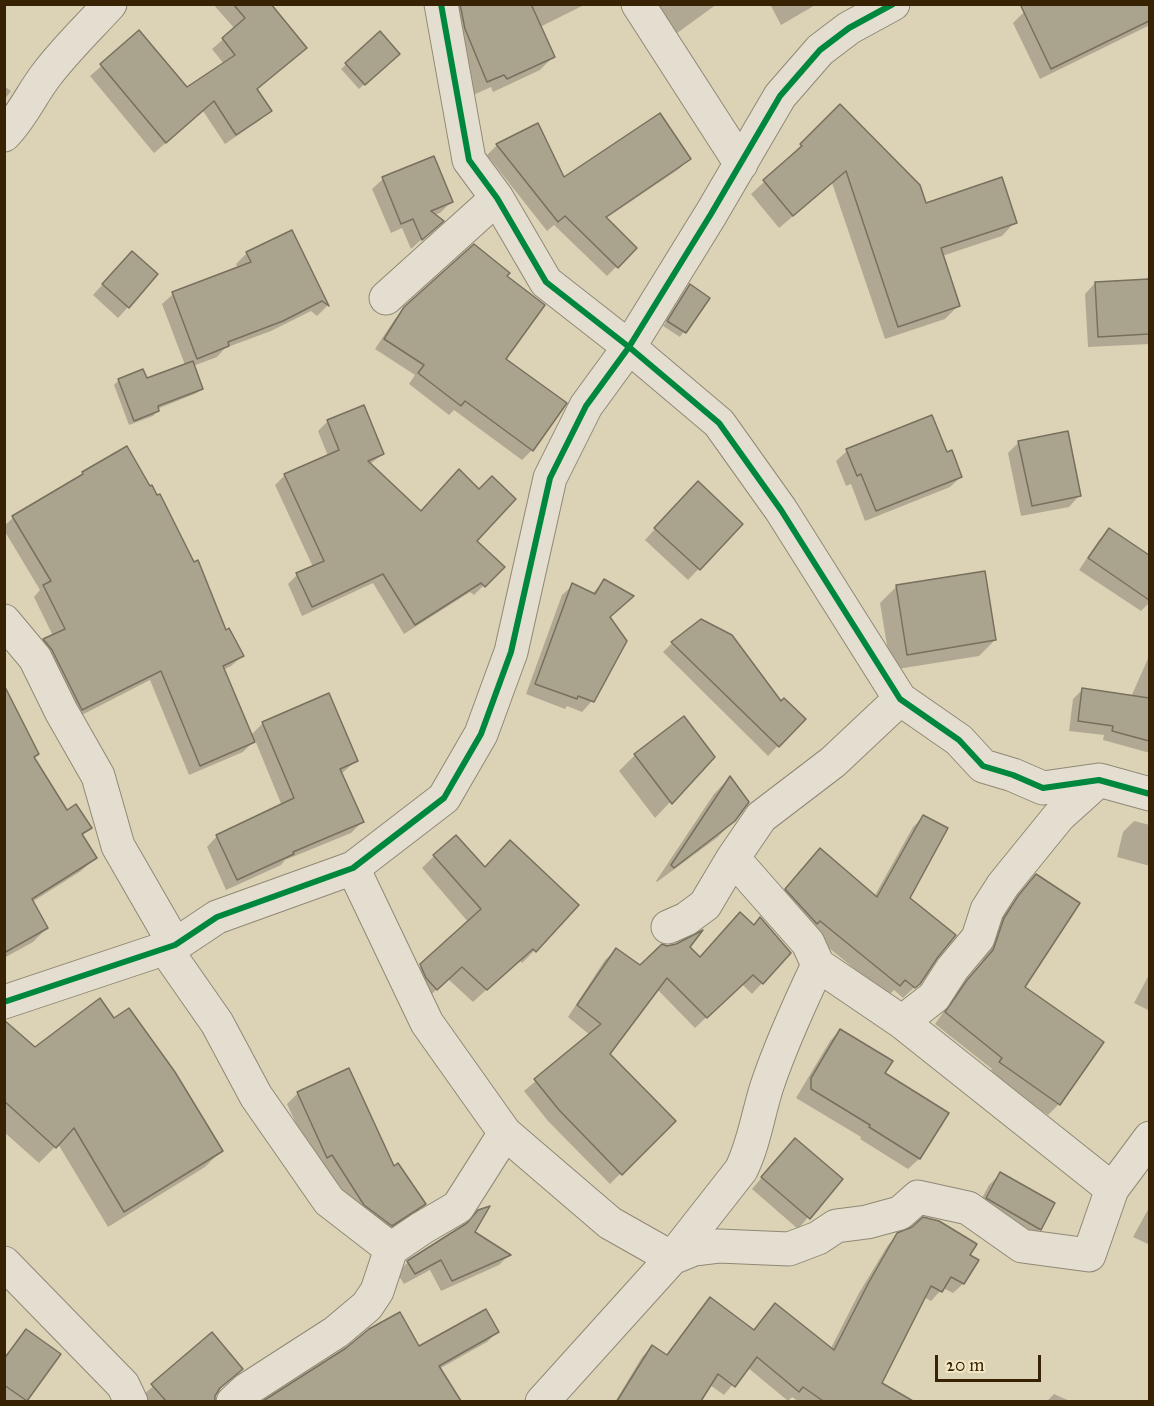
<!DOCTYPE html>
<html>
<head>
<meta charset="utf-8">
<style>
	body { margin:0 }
	#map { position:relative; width:1154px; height:1406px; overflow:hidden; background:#dcd3b7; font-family:"IM FELL Great Primer",serif }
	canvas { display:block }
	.frame { position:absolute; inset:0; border:6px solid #372203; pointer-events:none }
	.scale { position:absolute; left:935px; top:1355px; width:106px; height:27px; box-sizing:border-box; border:3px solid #372203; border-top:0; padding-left:8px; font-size:18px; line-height:21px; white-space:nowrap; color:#372203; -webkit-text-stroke:4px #f2e8c6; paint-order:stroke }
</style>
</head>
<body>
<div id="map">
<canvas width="1154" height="1406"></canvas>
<div class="frame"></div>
<div class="scale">20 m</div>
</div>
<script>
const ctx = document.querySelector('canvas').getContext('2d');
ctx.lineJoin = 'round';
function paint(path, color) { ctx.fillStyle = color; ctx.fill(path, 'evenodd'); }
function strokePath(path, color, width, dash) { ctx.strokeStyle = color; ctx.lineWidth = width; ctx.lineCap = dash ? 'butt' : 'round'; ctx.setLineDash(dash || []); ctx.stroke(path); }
paint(new Path2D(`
	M213,4H269L305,48L256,90L270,111L259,121L225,144L203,111L154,153L90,76L139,33L187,89L224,64L212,49L235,29Z
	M442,4H586L540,27L553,57L540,70L493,92L491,87L473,95Z
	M643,4H717L673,36Z
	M770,4H817L781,25Z
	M1040,4H1150V25L1040,79L1013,23L1024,12Z
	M380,33L393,59L359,89L341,69Z
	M4,86L11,91L4,100Z
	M840,106L925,204L1015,222L1002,236L942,256L958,306L945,319L885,339L832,183L779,228L751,194L789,159L788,158Z
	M538,125L564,179L689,159L679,169L605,219L635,248L607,276L554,225L547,231L487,155L497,145Z
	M383,179L451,202L440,213L434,215L431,231L411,249L402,228L391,233L372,189Z
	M292,232L327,306L317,316L311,311L271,331L225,348L217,357L193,366L202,388L197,393L157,409L158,410L153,416L129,425L114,385L119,380H146L185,365L162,304L173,294L238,269L236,264L247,253Z
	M121,264L128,307L118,318L93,295Z
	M505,276L504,359L532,450L522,460L454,410L449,415L409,384L415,375L375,349L395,319L405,308Z
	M1150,280V344L1088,347L1085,294L1095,283Z
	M690,286L708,298L680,337L663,326Z
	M328,421L383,454L370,464L421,512L502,567L474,595L470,592L404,634L373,583L302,616L288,584L297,575L313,567L275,485L285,475L328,456L318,431Z
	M1019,442L1079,496L1069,507L1021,516L1008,453Z
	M847,451L946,454L961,477L950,487L865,521L851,484L846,486L836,461Z
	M83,473L225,632L242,656L231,666L223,670L251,735L263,723L356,761L341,774L362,822L351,833L285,860L281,865L226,890L207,847L217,836L282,806L255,740L243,752L189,775L150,680L72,720L34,650L44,640L53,636L34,597L40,590L4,530V526L13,518L76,480Z
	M687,493L741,524L688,580L645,540Z
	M1109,530L1150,557V602L1141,611L1079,570L1099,540Z
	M604,581L608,618L592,701L582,712L567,706L565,709L526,694L562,595L573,585L592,594Z
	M896,587L995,640L979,656L891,670L880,603Z
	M672,643L781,703L804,719L768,756L663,652Z
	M1150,654V753L1103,740L1104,735L1069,731L1073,699L1082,690L1131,697Z
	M4,688L38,754L33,758L66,812L90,828L81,836L95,858L81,871L32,902L47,928L33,942L4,958Z
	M635,755L713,757L655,818L619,771Z
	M729,778L734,820L718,837L657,882L656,881L714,794Z
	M924,816L908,898L919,983L903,998L894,990L888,996L808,931L775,900L820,850L874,897L913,827Z
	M1134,821L1150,825V866L1117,857L1123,832Z
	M434,856L535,950L522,963L519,960L473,1002L448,979L423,1002L408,979L468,922L422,868Z
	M1036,876L1023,987L1101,1043L1059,1104L1048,1115L989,1073L992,1069L935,1024L957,993L982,962L994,930L1008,909Z
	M754,926L762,983L752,994L742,984L695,1028L657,989L608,1054L673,1121L610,1184L548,1121L524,1091L590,1035L568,1017L605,960L616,950L640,967L666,947H688L700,959Z
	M1150,973V1011L1134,1003Z
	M114,1021L221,1151L205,1167L108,1227L58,1144L39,1163L4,1132V1039L34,1049Z
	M840,1030L883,1074L947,1113L919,1159L908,1169L860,1139L861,1137L796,1098L830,1041Z
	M298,1093L393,1168L424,1204L413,1215L380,1236L316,1167L287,1104Z
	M785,1150L841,1179L798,1229L752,1189Z
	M1000,1174L1040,1229L1029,1239L976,1209L989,1185Z
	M1150,1206V1245L1133,1237Z
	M473,1232L509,1255L499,1265L441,1291L430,1270L404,1284L397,1273L408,1262Z
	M898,1234L968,1256L977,1261L963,1284L953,1293L943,1288L931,1301L924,1297L880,1383L910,1402H799L792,1397L788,1401L747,1367L724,1395L710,1385L699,1402H615L642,1357L652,1347L666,1356L700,1309L710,1299L753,1331L766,1315L830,1350L859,1293L888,1245Z
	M26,1331L59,1354L24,1402H4V1357Z
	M497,1332L487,1342L439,1369L459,1402H266L347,1349L418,1348Z
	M212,1334L241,1369L217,1391L213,1402H147L142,1396Z
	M1054,1394L1072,1402H1046Z`), '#0003');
const building = new Path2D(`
	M233,4H271L307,48L257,89L272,111L236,135L214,101L166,143L100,64L139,30L187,87L235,55L222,38L245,18Z
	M460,4H531L555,57L507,79L504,75L487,82L465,29Z
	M1020,4H1149V21L1051,69Z
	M380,31L400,54L365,85L345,63Z
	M840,104L920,185L926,203L1002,177L1017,223L941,248L960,306L898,327L846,171L793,216L763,180L802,146L800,144Z
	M660,113L691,159L606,217L637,248L618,268L565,216L558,222L496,144L538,123L564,177Z
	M434,156L453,202L431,211L444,221L422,240L413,219L401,224L382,177Z
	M292,230L329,306L322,301L283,321L228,342L229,346L197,359L172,292L251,262L246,252Z
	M474,244L510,273L507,276L545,305L506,359L567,403L533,451L465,401L461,406L418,373L424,365L384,339L404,307Z
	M132,251L158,274L129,308L102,284Z
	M1149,279V334L1098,337L1095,282Z
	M690,284L710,298L686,333L667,321Z
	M193,361L203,389L158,406L159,411L134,421L118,379L143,369L147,378Z
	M364,405L384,454L368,461L421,511L459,469L479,489L492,476L516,499L477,541L505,567L485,587L481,583L415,625L383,574L312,607L296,573L324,561L284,474L339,450L327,420Z
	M932,415L947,452L952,450L962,477L876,511L861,474L857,476L846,449Z
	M1068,431L1081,496L1032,506L1018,441Z
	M127,446L150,486L152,485L157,495L160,494L194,562L198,560L226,630L229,628L244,656L223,666L255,742L200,766L161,671L82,710L52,650L43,639L65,629L43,585L51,581L12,516L83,474L82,472Z
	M698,481L743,524L700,570L654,528Z
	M1109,528L1149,555V600L1088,558Z
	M985,571L996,640L907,655L896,585Z
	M604,579L634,596L610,617L627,641L594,702L578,696L577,699L535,684L572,583L595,594Z
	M701,619L732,635L781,701L784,698L806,719L779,747L671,642Z
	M4,685L39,754L34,757L67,810L76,804L92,828L82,834L97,858L32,899L48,928L4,953Z
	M1082,688L1149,698V741L1112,731L1113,726L1078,721Z
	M329,693L358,761L340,769L364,822L293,852L294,854L237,880L216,835L294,798L262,722Z
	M684,716L715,757L672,804L634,754Z
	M730,776L749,802L735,821L674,868L671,865Z
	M923,815L948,828L910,898L956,935L938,957L920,984L915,988L905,980L900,986L820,921L817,924L785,889L820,848L877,897Z
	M456,835L485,867L510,840L579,905L536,952L533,949L487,990L462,967L437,990L426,978L420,964L481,909L433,855Z
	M1036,874L1080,903L1025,987L1104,1042L1060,1105L999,1062L1002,1058L945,1012L967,980L993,950L1004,918L1018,896Z
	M740,912L754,925L760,917L791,953L763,984L753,975L707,1018L667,978L610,1054L676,1121L622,1175L559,1110L534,1079L601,1024L577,1005L616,948L640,965L662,944L667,946L676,944L703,930L690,947L700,957Z
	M100,998L114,1018L129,1008L175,1072L223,1151L124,1212L74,1128L56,1148L4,1101V1020L35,1047Z
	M840,1029L893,1061L885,1073L949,1113L920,1159L869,1127L870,1125L811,1089V1078Z
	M349,1068L394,1166L398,1163L426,1204L392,1226L364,1205L332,1155L327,1158L297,1092Z
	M795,1138L843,1179L810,1219L761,1177Z
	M1000,1172L1055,1203L1041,1230L986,1198Z
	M490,1206L475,1232L511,1255L452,1281L441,1260L415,1274L407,1261L467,1223L478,1210Z
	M923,1217L939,1221L977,1244L970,1255L979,1260L964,1284L951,1277L942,1292L931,1286L882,1383L913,1401H823L803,1387L799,1392L757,1357L735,1387L718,1374L701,1401H617L652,1345L667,1355L710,1297L754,1330L775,1303L834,1350L869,1282L897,1233L912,1227Z
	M486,1309L499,1332L439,1366L461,1401H263L346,1348L369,1329L400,1312L419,1346Z
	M26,1329L61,1354L27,1401L4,1385V1359Z
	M212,1332L243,1369L220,1388L215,1396V1401H166L151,1384Z`);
paint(building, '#aaa38e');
strokePath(building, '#78705d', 1.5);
const minor = new Path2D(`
	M441,4L469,160L497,198L546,282L629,347L719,423L781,510L900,699L959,740L983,766L1013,775L1043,788L1099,780L1150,794
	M638,4L741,164
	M4,135C22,117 32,93 47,74C66,49 89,27 110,4
	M386,298L497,198
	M4,621L35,658L61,711L98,776L118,846L175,945
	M733,858L808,943L818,965
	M353,868L427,1023L505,1133L610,1223L672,1258L694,1249L719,1246L789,1249L818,1238L836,1226L867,1222L900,1213L918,1197L968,1208L1022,1246L1089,1255L1112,1189L1150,1138
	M668,927L686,919L705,905L733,858L761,817L833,762L900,699
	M164,947L217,1023L256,1096L329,1201L391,1249
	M4,1002L175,945L217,917L353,868L444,798L481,734L511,652L550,478L586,406L629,347L711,214L780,96L820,50L849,28L893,4
	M902,1022L934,997L952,969L978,938L987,910L1003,885L1059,816L1099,780
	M4,1263L123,1385L131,1402
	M233,1402L246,1390L336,1332L367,1306L377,1291L391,1249L422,1228L458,1207L505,1133
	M542,1402L672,1258L741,1170C754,1144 758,1114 767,1086C781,1044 799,1005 818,965L902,1022L1112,1189`);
strokePath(minor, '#908874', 35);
strokePath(minor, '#e3ded0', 33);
strokePath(new Path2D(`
	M441,4L469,160L497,198L546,282L629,347L719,423L781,510L900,699L959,740L983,766L1013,775L1043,788L1099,780L1150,794
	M4,1002L175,945L217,917L353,868L444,798L481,734L511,652L550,478L586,406L629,347L711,214L780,96L820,50L849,28L893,4`), '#00873e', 6);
</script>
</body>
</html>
